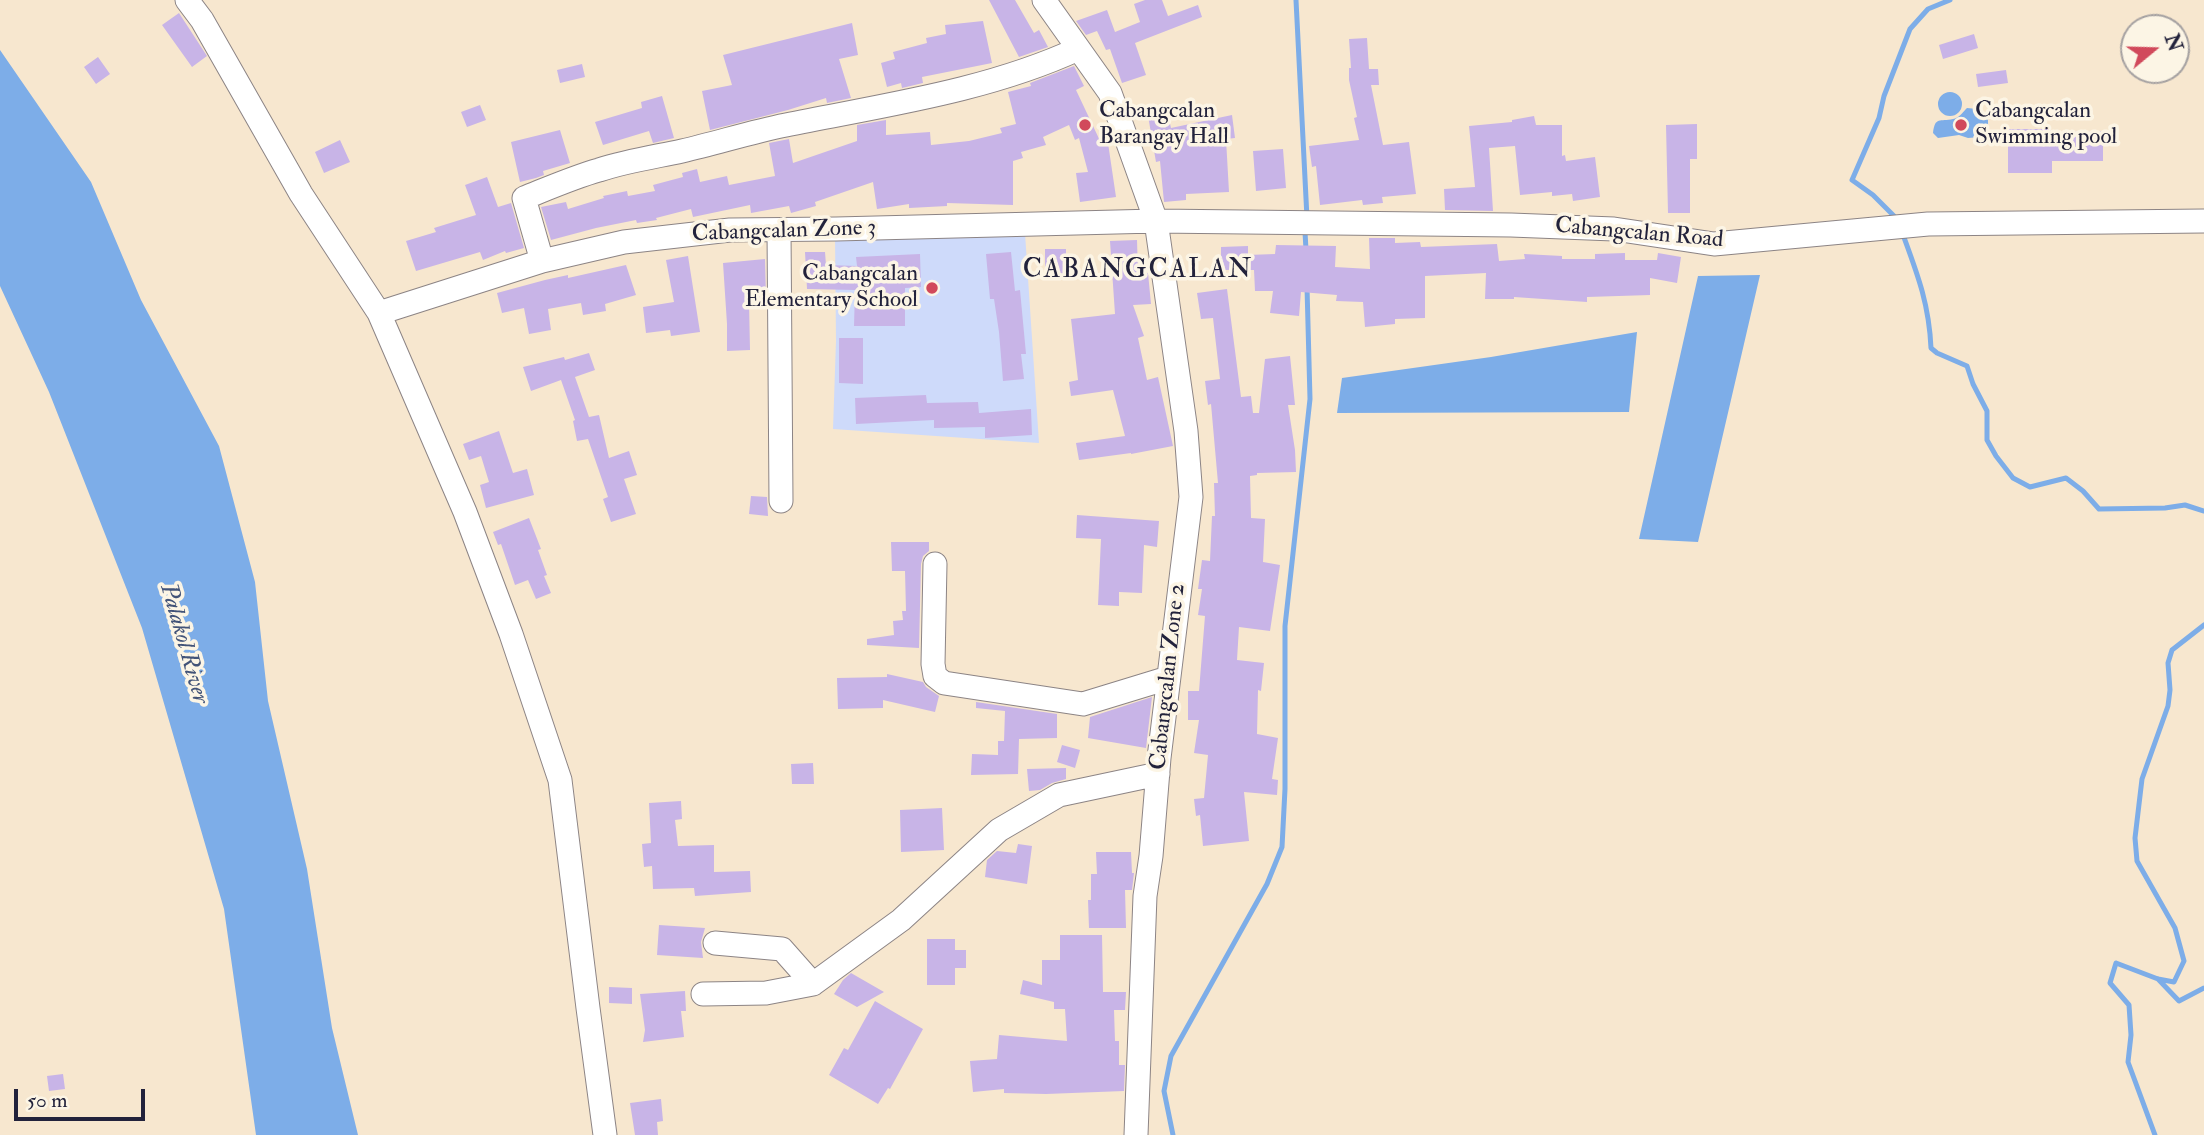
<!DOCTYPE html>
<html>
<head>
<meta charset="utf-8">
<style>
	body { margin:0 }
	#map { position:relative; width:2204px; height:1135px; overflow:hidden; background:#f7e7cf; font-family:"IM FELL Double Pica",serif }
	canvas { display:block }
	.north { position:absolute; left:2120px; top:14px; width:70px; height:70px; box-sizing:border-box; background:#fcf5e5; border:2px solid #a5a1a1; border-radius:50%; rotate:71deg; font-size:19px; font-weight:700; line-height:28px; text-align:center; color:#22223b }
	.north::after { content:''; display:block; margin:auto; width:24px; height:32px; background:#d1495b; clip-path:polygon(50% 0,100% 100%,50% 72%,0 100%) }
	.scale { position:absolute; left:14px; top:1089px; width:131px; height:32px; box-sizing:border-box; border:4px solid #22223b; border-top:0; padding-left:9px; font-size:21px; line-height:24px; white-space:nowrap; color:#22223b; -webkit-text-stroke:5px #fcf5e5; paint-order:stroke }
</style>
</head>
<body>
<div id="map">
<canvas width="2204" height="1135"></canvas>
<div class="north">N</div>
<div class="scale">50 m</div>
</div>
<script>
const ctx = document.querySelector('canvas').getContext('2d');
ctx.lineJoin = 'round';
function paint(path, color) { ctx.fillStyle = color; ctx.fill(path, 'evenodd'); }
function strokePath(path, color, width, dash) { ctx.strokeStyle = color; ctx.lineWidth = width; ctx.lineCap = dash ? 'butt' : 'round'; ctx.setLineDash(dash || []); ctx.stroke(path); }
function write(font, color, halo, rows, align = 'center') {
  ctx.font = font + ' "IM FELL Double Pica",serif'; ctx.lineWidth = 7; ctx.setLineDash([]); ctx.textBaseline = 'middle'; ctx.strokeStyle = halo; ctx.fillStyle = color; for (const [text, x, y, turn = 0] of rows) {
    ctx.save(); ctx.translate(x, y); ctx.rotate((+turn || 0) * Math.PI / 180); ctx.textAlign = isNaN(turn) ? turn : align; if (halo) ctx.strokeText(text, 0, 0); ctx.fillText(text, 0, 0); ctx.restore();
  }
}
paint(new Path2D(`
	M1025,233L1039,443L833,429L836,341L835,235Z`), '#cedafa');
paint(new Path2D(`
	M0,50L91,182L141,300L219,446L255,582L268,701L307,869L332,1028L358,1135H256L224,909L142,628L49,392L0,286Z
	M1938 104a12 12 0 1 1 24 0a12 12 0 1 1-24 0Z
	M1967,108L1977,109L1988,120V127L1980,137L1968,138L1959,135L1938,138L1933,133C1935,116 1940,122 1953,119C1959,118 1963,112 1967,108Z
	M1760,275L1698,542L1639,539L1698,276Z
	M1637,332L1629,412L1337,413L1342,378L1491,357Z`), '#7dade8');
strokePath(new Path2D(`
	M1296,0L1307,218
	M1897,219L1873,195L1852,180L1879,118L1884,96L1910,29L1928,9L1950,0
	M1305,232L1306,250
	M1902,232C1917,273 1929,303 1931,348L1937,353L1967,366L1973,384L1987,411V440L1996,456L2013,478L2030,487L2066,478L2083,491L2099,509L2165,508L2185,505L2204,511
	M2158,979L2179,1001L2204,988
	M1173,1135L1164,1091L1171,1056L1267,884L1282,847L1285,789V626L1310,399L1307,287
	M2155,1135L2128,1062L2131,1035L2129,1005L2110,983L2116,963L2158,979L2174,982L2184,961L2175,928L2137,861L2135,838L2142,779L2168,706L2170,690L2168,663L2172,650L2204,625`), '#7dade8', 5);
paint(new Path2D(`
	M989,0H1015L1034,33L1039,30L1048,47L1019,57Z
	M1145,0H1162L1168,16L1198,5L1202,17L1135,43L1146,75L1122,83L1110,49L1106,50L1097,31L1086,35L1076,21L1107,10L1115,32L1140,22L1134,4Z
	M179,13L207,56L192,67L162,25Z
	M983,21L992,63L922,77L923,83L902,88L901,83L887,87L881,63L895,59L893,52L927,43L926,38L946,34L945,25Z
	M852,23L858,55L839,59L851,98L827,103L826,98L788,110L710,130L702,91L732,85L723,55Z
	M1974,34L1978,48L1943,59L1939,45Z
	M1367,38L1369,69H1378L1379,85H1371L1383,145L1409,142L1416,194L1382,197L1383,203L1363,205L1362,200L1320,205L1316,166L1312,167L1309,146L1359,140L1354,118L1357,117L1349,80V68H1351L1349,39Z
	M98,57L110,74L96,84L84,67Z
	M582,64L585,77L560,83L557,70Z
	M1074,66L1084,86L1076,90L1102,145L1108,143L1116,197L1080,202L1076,173L1088,172L1079,138L1075,140L1069,125L1043,137L1046,145L1021,152L1023,158L1013,161V205L947,203V206L909,208V204L877,209L873,182L815,202L816,206L791,213L789,206L751,213L750,205L693,217L691,209L656,218L657,220L637,223L636,220L596,228L551,240L541,207L566,202L568,209L604,198L603,196L627,191L628,196L655,191L653,185L683,177L682,173L697,169L700,182L727,176L729,185L775,176L769,143L789,139L793,163L857,141V125L886,120V135L930,132L931,145L969,141L1002,133L1000,128L1016,124L1008,92L1031,86L1030,83Z
	M2006,70L2008,83L1978,87L1976,74Z
	M662,96L674,138L653,143L649,131L603,145L595,122L642,108L641,102Z
	M480,105L486,120L467,127L461,112Z
	M1166,106L1171,128L1232,115L1235,138L1226,139L1229,192L1186,194V200L1164,202L1160,161L1156,162L1147,110Z
	M1534,116L1536,125H1562V156L1565,155L1566,161L1595,157L1600,197L1573,201L1572,194L1552,196V192L1520,195L1515,146L1489,148L1493,211L1445,210L1444,189L1475,187L1469,126L1512,122V120Z
	M1697,124V159H1690V213H1668L1666,125Z
	M2008,129H2051V132L2103,131V161H2052V173H2008Z
	M560,130L570,163L543,171L544,175L536,178L520,182L511,142Z
	M340,140L350,162L324,173L315,152Z
	M1283,149L1286,188L1256,191L1253,151Z
	M487,177L498,207L511,203L524,248L506,253L505,251L483,260L480,252L416,271L406,241L436,232L434,228L476,215L465,185Z
	M1369,238H1395V243L1420,242L1421,247L1497,244L1499,261L1525,259L1524,254L1562,256V259H1595V254L1625,253V260H1657L1658,253L1681,257L1677,283L1650,278V295L1587,297V302L1514,297V299H1485L1486,273L1425,276V318L1395,319V324L1365,327L1363,302L1336,301L1337,295L1301,292L1299,316L1270,313L1273,291H1255L1254,270H1221V247L1248,246V255L1275,254L1276,245L1336,246L1335,267L1370,269Z
	M1137,240L1138,274L1148,273L1151,304L1133,305L1144,336L1138,338L1147,380L1158,377L1173,446L1131,454V453L1079,460L1076,443L1125,436L1113,390L1071,396L1069,382L1078,380L1071,319L1115,314L1110,241Z
	M1045,249H1066V280H1045Z
	M805,252H825L826,265L857,266L856,257L920,254L921,287L905,288V326H854L855,290L807,289Z
	M1011,252L1015,291L1020,290L1026,354H1021L1024,379L1003,381L999,332L994,299H990L986,254Z
	M688,256L700,332L671,336L670,330L646,333L643,307L674,302L666,260Z
	M765,259L766,299L749,301L750,350L727,351V324L723,263Z
	M626,265L636,295L605,304L606,311L583,315L581,303L548,309L551,330L529,334L524,308L502,313L497,293L545,280L568,275V278Z
	M1227,289L1241,397L1251,396L1253,413H1259L1265,359L1290,356L1295,405H1288L1295,450L1296,472L1257,473V475L1250,476L1251,518L1265,519L1263,562L1280,565L1270,631L1239,627L1237,660L1264,663L1261,691L1258,690L1257,734L1278,738L1272,779L1278,780L1277,795L1244,792L1249,841L1203,846L1200,815L1196,816L1194,799L1204,798L1208,755L1194,753L1199,720H1188V691H1199L1205,616L1198,615L1202,589H1198L1202,560L1210,561L1212,516H1215L1214,483H1218L1211,404L1208,405L1205,381L1220,379L1213,318L1201,319L1197,293Z
	M839,338H863V384L839,383Z
	M589,353L595,370L575,377L589,417L599,415L609,458L629,451L637,475L624,479L636,514L611,522L603,499L608,497L588,439L577,441L573,421L575,420L561,380L531,391L523,367L564,357L565,360Z
	M926,395L927,403L978,402L979,413L1031,409L1032,435L985,438V427L934,428V420L856,424L855,398Z
	M499,431L513,473L527,469L534,495L486,508L480,485L489,482L481,456L469,460L463,444Z
	M751,496L767,497L768,516L749,514Z
	M1077,515L1159,521L1157,547L1144,545L1142,593L1119,592V606L1098,605L1101,539L1076,538Z
	M529,518L541,549L538,550L547,575L544,576L551,593L536,599L528,580L515,585L501,544L498,545L493,532Z
	M891,542H929V551L923,556L921,564L919,648L867,645V639L894,635L893,621L903,620L902,611H906L905,571H892Z
	M887,674L923,682L926,687L939,696L935,712L883,700V708L838,709L837,678L887,677Z
	M1152,697L1146,748L1088,738L1090,717Z
	M976,702L1057,714V738L1019,739L1018,774L971,775L972,754L998,755V741H1004L1005,711L976,708Z
	M1062,745L1080,750L1075,768L1057,762Z
	M813,763L814,784H792L791,764Z
	M1066,768V779L1052,783L1040,790L1029,791L1027,769Z
	M681,801L682,819L675,820L678,846L714,845V872L750,871L751,892L695,896L694,888L653,889L652,866L644,867L642,844L651,843L649,803Z
	M942,808L944,850L901,852L900,810Z
	M1018,844L1032,846L1027,884L985,877L987,860L997,851L1016,853Z
	M1096,852H1131L1132,873H1134L1132,890H1125L1126,928H1089L1088,900H1091V874H1097Z
	M659,925L705,928L701,942L703,958L657,955Z
	M1060,935H1102L1103,992H1126L1125,1010H1114L1115,1041H1119V1065H1125L1124,1091L1046,1094L1004,1093V1089L973,1092L970,1061L997,1059L999,1035L1067,1041L1065,1009H1054V1002L1020,994L1023,980L1042,985V960H1060Z
	M927,939H955V950H966V968H955V985H927Z
	M851,973L884,992L857,1007L834,994L843,980Z
	M609,987L632,988V1004L609,1003Z
	M685,991L686,1011H681L684,1037L643,1042L645,1030L640,994Z
	M875,1001L923,1029L890,1089L888,1088L878,1104L829,1075L844,1048L848,1050Z
	M63,1074L65,1089L49,1091L47,1076Z
	M661,1099L663,1121L657,1122L658,1135H635L630,1103Z`), '#c8b4e7');
const minor = new Path2D(`
	M187,0L202,20L301,194L379,313L465,512L511,634L560,780L588,1008L605,1135
	M1044,0L1110,93L1156,221L1186,431L1191,497L1159,758L1151,856L1145,896L1136,1135
	M779,230L781,501
	M542,261L524,198C549,188 574,177 599,170C627,161 654,157 682,151C717,143 751,132 786,125C884,105 987,91 1078,49
	M379,313L542,261L624,242L730,230L836,229L1156,221L1511,225L1614,229L1714,244L1928,224L2204,221
	M935,564L933,664L935,676L944,683L1083,704L1168,678
	M715,943L782,949L813,984L901,920L999,830L1059,795L1158,774
	M703,994L766,993L813,984`);
strokePath(minor, '#8c8485', 25);
strokePath(minor, '#fff', 23);
for (const [x, y, r, color] of [
	[1085,125,7,"#d1495b"],
	[1961,125,7,"#d1495b"],
	[932,288,7,"#d1495b"]
]) { const dot = new Path2D(); dot.arc(x, y, r, 0, 2 * Math.PI); ctx.fillStyle = color; ctx.fill(dot); strokePath(dot, '#fcf5e5', 2.5); }
write('23px', '#22223b', '#fcf5e5', [
	["Cabangcalan",1099,112],
	["Barangay Hall",1099,138],
	["Cabangcalan",1975,112],
	["Swimming pool",1975,138],
	["Cabangcalan",918,275,"right"],
	["Elementary School",918,301,"right"]
], 'left');
write('23px', '#22223b', '#fcf5e5', [
	["Cabangcalan Zone 3",784,232,-2],
	["Cabangcalan Road",1639,234,5],
	["Cabangcalan Zone 2",1169,677,-84]
]);
write('italic 24px', '#425378', '#fcf5e5', [
	["Palakol River",183,644,74]
]);
ctx.letterSpacing = '2px';
write('26px', '#22223b', '#fcf5e5', [
	["CABANGCALAN",1138,271]
]);
ctx.letterSpacing = '0px';
</script>
</body>
</html>
